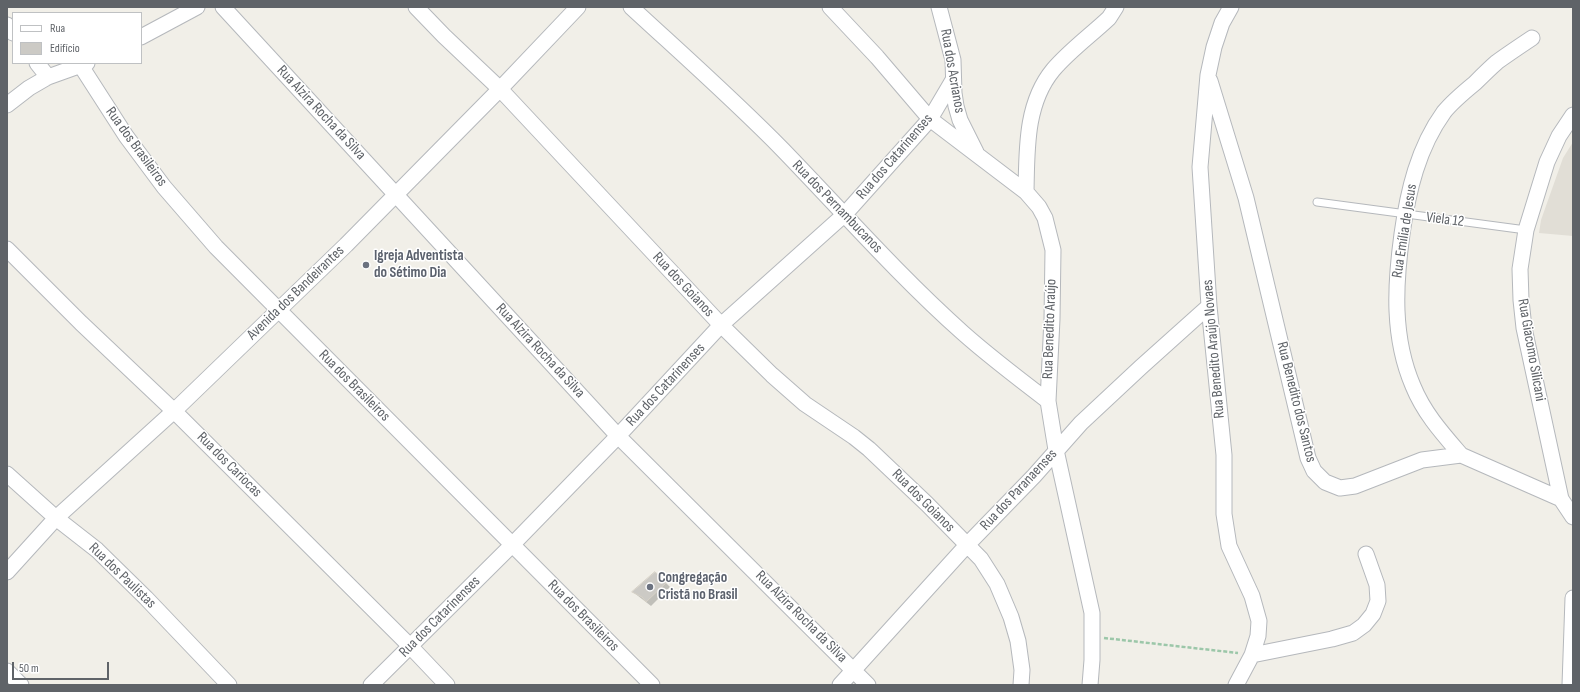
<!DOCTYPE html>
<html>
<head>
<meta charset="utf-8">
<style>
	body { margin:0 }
	#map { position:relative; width:1580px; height:692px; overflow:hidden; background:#f1efe8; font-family:"Sofia Sans Condensed",sans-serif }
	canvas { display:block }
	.frame { position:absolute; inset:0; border:8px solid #5f6368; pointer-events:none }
	.legend { position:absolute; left:12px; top:12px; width:130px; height:52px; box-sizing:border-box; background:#fff; border:1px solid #bfc1c3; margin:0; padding:5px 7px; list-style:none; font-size:12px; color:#5f6368 }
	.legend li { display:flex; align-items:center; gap:8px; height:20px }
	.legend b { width:20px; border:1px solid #bfc1c3 }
	.scale { position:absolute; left:12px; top:662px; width:97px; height:18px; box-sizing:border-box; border:2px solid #5f6368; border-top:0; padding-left:5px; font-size:12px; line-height:14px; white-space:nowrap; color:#5f6368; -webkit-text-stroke:3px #fff; paint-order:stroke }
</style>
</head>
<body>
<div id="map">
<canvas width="1580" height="692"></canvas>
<div class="frame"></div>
<ul class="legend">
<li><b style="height:5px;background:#fff"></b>Rua</li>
<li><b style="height:11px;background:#cccac5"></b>Edifício</li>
</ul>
<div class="scale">50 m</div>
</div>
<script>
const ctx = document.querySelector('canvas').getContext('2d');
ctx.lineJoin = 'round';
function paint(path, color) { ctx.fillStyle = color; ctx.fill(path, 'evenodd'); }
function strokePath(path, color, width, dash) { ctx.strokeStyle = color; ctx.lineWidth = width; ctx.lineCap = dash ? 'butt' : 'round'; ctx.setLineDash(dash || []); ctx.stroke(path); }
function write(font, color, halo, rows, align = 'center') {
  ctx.font = font + ' "Sofia Sans Condensed",sans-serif'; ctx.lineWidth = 3; ctx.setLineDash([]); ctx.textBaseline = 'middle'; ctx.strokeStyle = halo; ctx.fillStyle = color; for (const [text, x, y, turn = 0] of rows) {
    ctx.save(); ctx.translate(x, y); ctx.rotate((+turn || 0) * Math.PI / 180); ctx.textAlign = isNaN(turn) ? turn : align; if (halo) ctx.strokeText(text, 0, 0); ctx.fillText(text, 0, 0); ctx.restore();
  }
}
paint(new Path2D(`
	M1573,142V236L1539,233L1541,220L1563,158Z`), '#e1ded6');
paint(new Path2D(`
	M666,583L670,587L651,606L633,592Z`), '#0003');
const building = new Path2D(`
	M655,572L667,582L646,602L642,597L632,592Z`);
paint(building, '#cccac5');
strokePath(building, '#d6d1c6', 1);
const lane = new Path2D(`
	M1317,202L1526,230`);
const street = new Path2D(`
	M223,7L618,436L868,685
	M416,7L444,36L500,89L721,325L772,375L805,404L854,437L869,449L927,504L981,559L997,584L1011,617L1018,641L1022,670L1021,685
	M631,7C682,54 734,100 783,150C842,211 899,276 963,333C990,357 1019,379 1048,401
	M830,7L877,57L930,119L1026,192L1039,207L1045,218L1053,250L1052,319L1048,401L1056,450L1092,613V660L1090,685
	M939,7L953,60L954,93L956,106L960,120L976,152
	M1231,7L1222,23L1214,47L1208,75L1200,167L1209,306L1224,455V514L1229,546L1252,596L1259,621L1258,636L1252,655L1236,685
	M7,25L13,33
	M141,37L197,7
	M37,63L48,77
	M81,66L126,136L164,187L216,247L652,685
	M1210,81L1246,198L1308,458L1314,471L1325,482L1340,488L1355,486L1422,460L1461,455L1561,499
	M7,105L29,88L48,77L87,63
	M1573,115L1559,136L1547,162L1526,230L1520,269L1521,300L1524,328L1561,499L1573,517
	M1026,192C1027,151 1025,104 1053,70C1069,51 1091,35 1109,18L1116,7
	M7,249L81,323L174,411L410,646L447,685
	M1461,455C1442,433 1424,413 1413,386C1392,337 1395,285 1402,234C1408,191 1418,148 1444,112C1453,101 1464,92 1475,83C1482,76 1489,69 1497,62C1508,54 1520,46 1532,38
	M7,474L56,518L97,550L146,598L229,685
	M7,572L56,518L174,411L346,245L500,89L578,7
	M1252,655L1332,639L1353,633L1364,625L1373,614L1378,601L1377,585L1366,554
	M7,671L21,685
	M371,685L512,545L618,436L721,325L845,214L930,119L953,80
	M840,685L967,545L1034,476L1081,423L1141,367L1209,306
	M1570,685L1573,598`);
strokePath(lane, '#b5b8bc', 9);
strokePath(street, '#b5b8bc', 17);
strokePath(new Path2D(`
	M1104,638L1238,653`), '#9cc7a9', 2.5, [4, 2]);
strokePath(lane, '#fff', 7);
strokePath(street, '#fff', 15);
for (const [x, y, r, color] of [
	[366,265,4,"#6b7280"],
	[650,587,4,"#6b7280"]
]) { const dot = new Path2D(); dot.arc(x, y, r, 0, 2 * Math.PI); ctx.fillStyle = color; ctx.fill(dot); strokePath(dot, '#fff', 1.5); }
write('15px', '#5f6368', '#fff', [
	["Rua dos Acrianos",952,71,80],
	["Rua Alzira Rocha da Silva",321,113,47],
	["Rua dos Brasileiros",136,147,54],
	["Rua dos Catarinenses",895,157,-49],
	["Rua dos Pernambucanos",837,207,46],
	["Viela 12",1445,220,7],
	["Rua Emília de Jesus",1405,231,-81],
	["Rua dos Goianos",683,285,47],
	["Avenida dos Bandeirantes",296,293,-44],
	["Rua Benedito Araújo",1050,329,-88],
	["Rua Benedito Araújo Novaes",1214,349,-95],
	["Rua Giacomo Silicani",1531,350,80],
	["Rua Alzira Rocha da Silva",540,351,47],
	["Rua dos Catarinenses",666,385,-47],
	["Rua dos Brasileiros",354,386,45],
	["Rua Benedito dos Santos",1296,402,76],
	["Rua dos Cariocas",229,465,45],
	["Rua dos Paranaenses",1019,490,-47],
	["Rua dos Goianos",923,501,45],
	["Rua dos Paulistas",122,576,44],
	["Rua dos Brasileiros",583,616,45],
	["Rua dos Catarinenses",440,617,-45],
	["Rua Alzira Rocha da Silva",801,617,45]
]);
write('bold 15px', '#5b616d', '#fff', [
	["Igreja Adventista",374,256],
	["do Sétimo Dia",374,273],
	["Congregação",658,578],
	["Cristã no Brasil",658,595]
], 'left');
</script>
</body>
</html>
